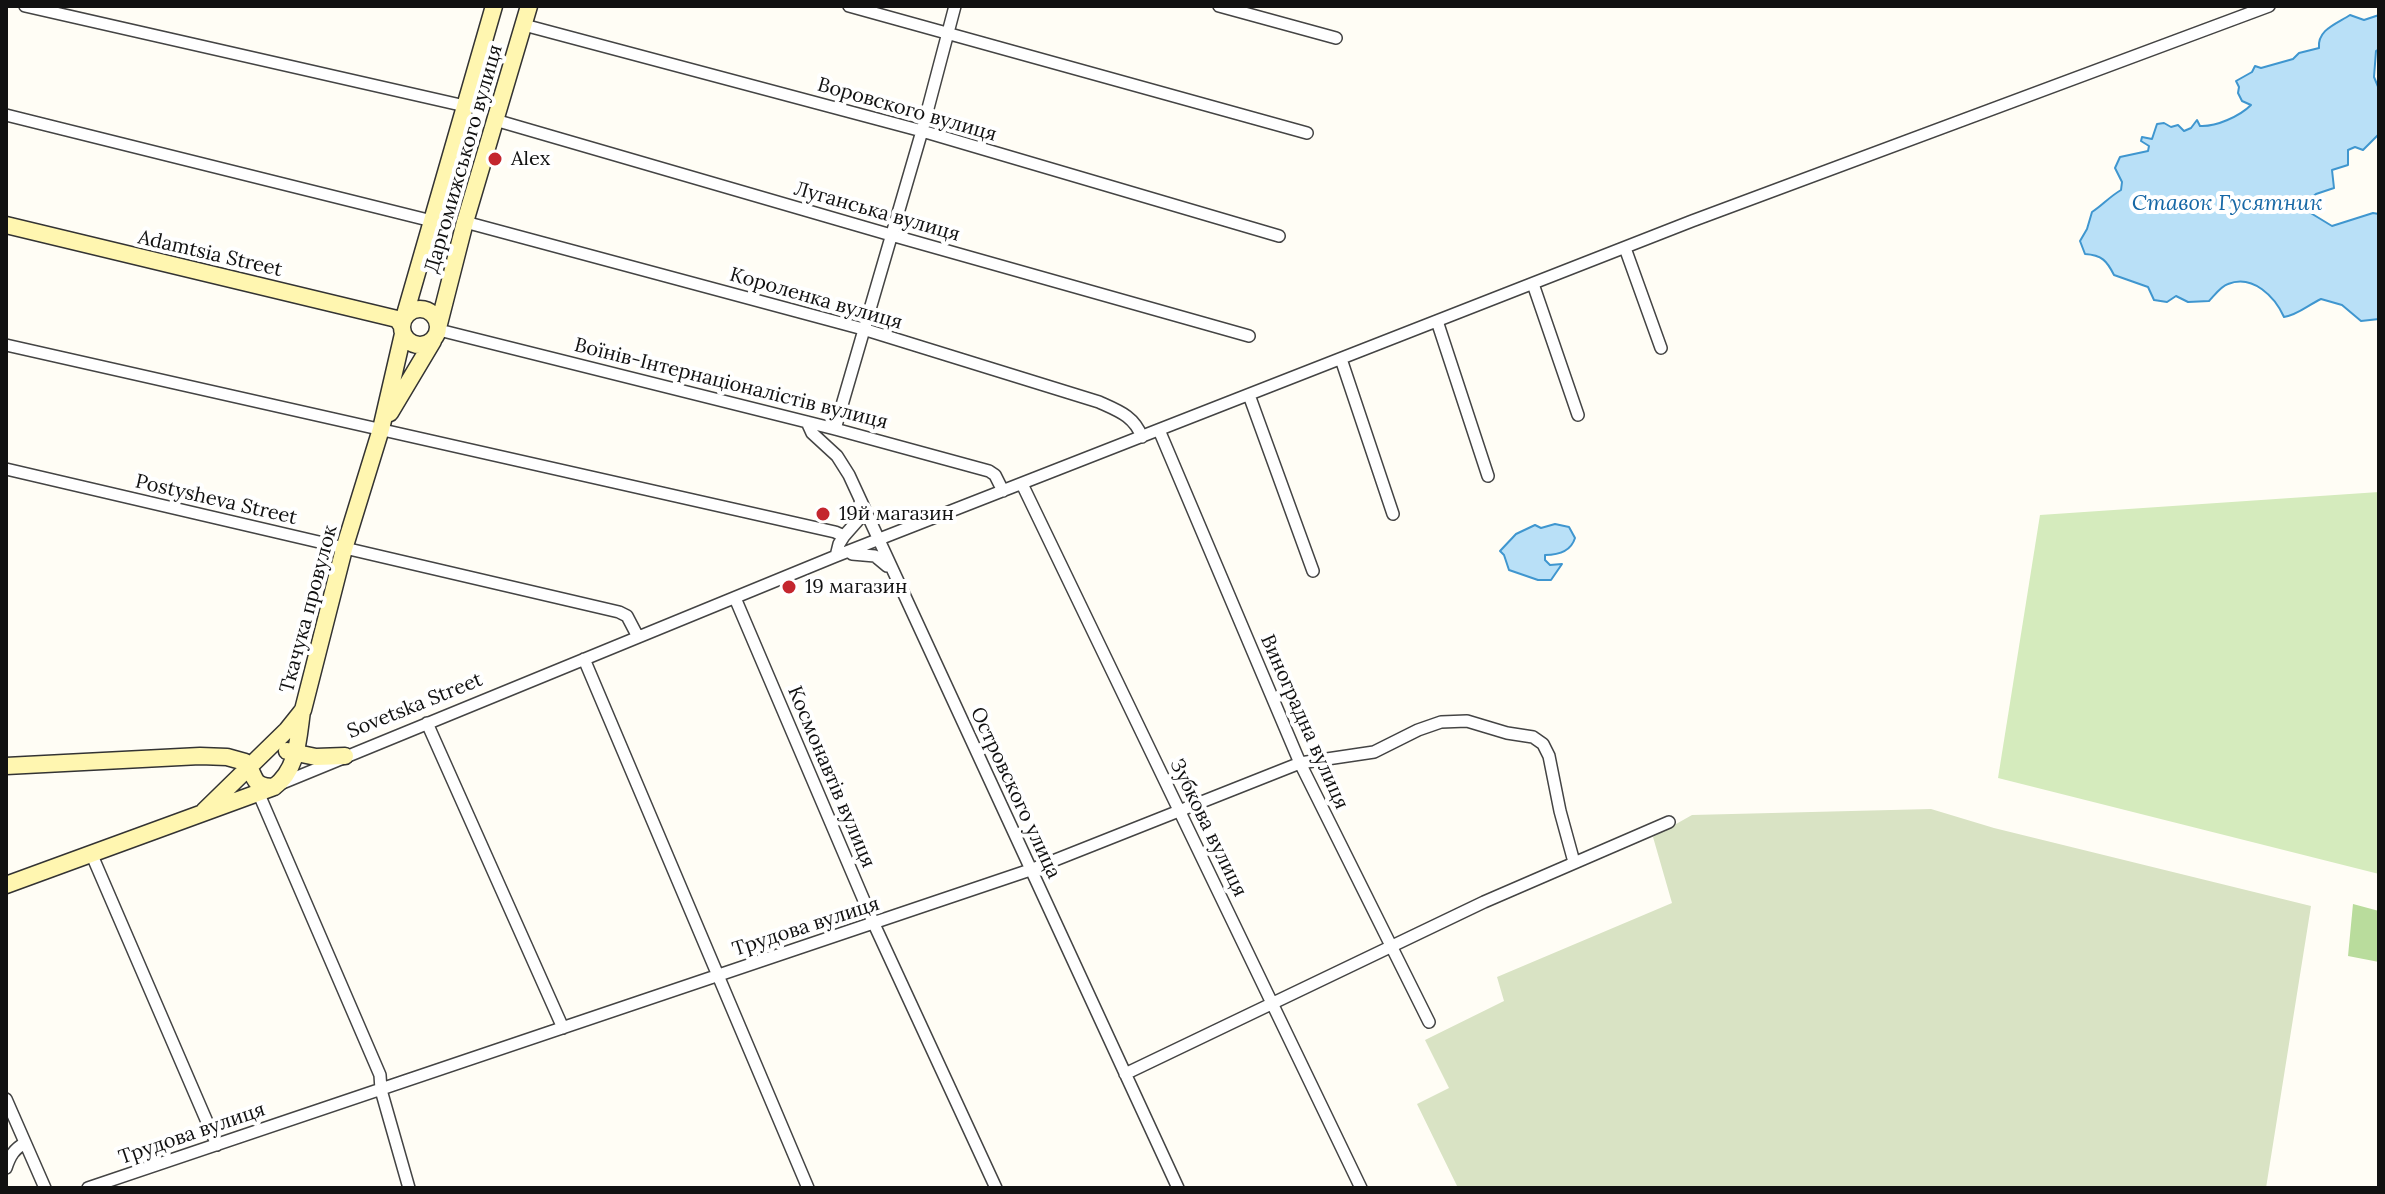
<!DOCTYPE html>
<html>
<head>
<meta charset="utf-8">
<style>
	body { margin:0 }
	#map { position:relative; width:2385px; height:1194px; overflow:hidden; background:#fffdf5; font-family:Lora,serif }
	canvas { display:block }
	.frame { position:absolute; inset:0; border:8px solid #111; pointer-events:none }
</style>
</head>
<body>
<div id="map">
<canvas width="2385" height="1194"></canvas>
<div class="frame"></div>
</div>
<script>
const ctx = document.querySelector('canvas').getContext('2d');
ctx.lineJoin = 'round';
function paint(path, color) { ctx.fillStyle = color; ctx.fill(path, 'evenodd'); }
function strokePath(path, color, width, dash) { ctx.strokeStyle = color; ctx.lineWidth = width; ctx.lineCap = dash ? 'butt' : 'round'; ctx.setLineDash(dash || []); ctx.stroke(path); }
function write(font, color, halo, rows, align = 'center') {
  ctx.font = font + ' Lora,serif'; ctx.lineWidth = 8; ctx.setLineDash([]); ctx.textBaseline = 'middle'; ctx.strokeStyle = halo; ctx.fillStyle = color; for (const [text, x, y, turn = 0] of rows) {
    ctx.save(); ctx.translate(x, y); ctx.rotate((+turn || 0) * Math.PI / 180); ctx.textAlign = isNaN(turn) ? turn : align; if (halo) ctx.strokeText(text, 0, 0); ctx.fillText(text, 0, 0); ctx.restore();
  }
}
paint(new Path2D(`
	M2379,492V874L1998,778L2040,515Z`), '#d5ebbd');
paint(new Path2D(`
	M2353,904L2379,911V962L2348,956Z`), '#b9dc9c');
paint(new Path2D(`
	M1931,809L1994,828L2311,906L2266,1188H1458L1417,1104L1449,1088L1425,1040L1504,1001L1497,977L1672,903L1653,837L1692,815Z`), '#d9e3c4');
const water = new Path2D(`
	M2350,15L2364,20L2379,15V49L2376,51L2374,77L2379,89V134L2363,150L2355,147L2348,150V165L2332,170L2334,188L2316,194L2309,200V212L2332,226L2373,213L2379,214V319L2361,321L2342,305L2321,299C2308,305 2298,315 2284,317C2275,297 2253,274 2228,284C2221,286 2214,296 2209,301L2188,302L2176,296L2167,302L2154,300L2148,287L2114,275C2107,261 2102,255 2085,254L2080,241L2087,229L2092,212C2103,205 2109,197 2121,190L2122,182L2115,168L2120,157L2148,151L2149,146L2141,141L2142,137L2152,139L2157,124L2164,123L2171,127L2178,125L2184,131L2191,128L2197,120L2200,126C2216,127 2240,116 2251,105L2242,101L2238,93L2239,87L2236,81L2252,72L2255,66L2261,68L2293,59L2299,53L2319,48C2317,30 2336,24 2350,15Z
	M1555,524L1569,527L1575,538C1571,551 1558,555 1545,555V560L1550,565L1562,564L1551,580H1538L1509,570L1504,555L1500,551L1516,534L1535,525L1541,528Z`);
paint(water, '#b9e0f7');
strokePath(water, '#3f96cf', 2);
const street = new Path2D(`
	M25,6L465,106
	M849,6L1307,133
	M1219,6L1336,38
	M524,25L922,131L1279,236
	M6,115L432,221
	M495,120L891,235L1249,336
	M465,222L863,329L1099,402C1119,411 1134,416 1142,437
	M1625,248L1661,348
	M1533,284L1578,415
	M1437,321L1488,476
	M439,330L835,429L989,471L995,475L1003,491
	M6,345L835,532L844,536L839,544L836,556
	M1341,359L1393,514
	M1249,395L1313,571
	M807,422L812,433L837,456L849,475L1178,1188
	M835,429L922,131L955,6
	M1159,430L1300,763L1429,1022
	M6,469L619,612L627,616L638,637
	M1022,484L1361,1188
	M844,536L859,519L860,503
	M852,554L875,556L887,566
	M735,598L874,924L996,1188
	M584,659L808,1188
	M427,723L563,1028
	M280,784L836,556L1692,221L2269,6
	M258,792L380,1075L381,1090L409,1188
	M91,853L217,1145
	M1125,1074L1484,902L1669,822
	M6,1099L45,1188
	M6,1168C10,1156 14,1149 25,1143
	M88,1188L1030,870L1300,763L1374,752L1418,730L1441,722L1467,721L1507,733L1533,737L1543,744L1549,756L1560,811L1574,862`);
const secondary = new Path2D(`
	M6,225L397,319L402,326
	M402 327a18 18 0 1 1 36 0a18 18 0 1 1-36 0Z
	M404,318L494,6
	M439,324L465,222L529,6
	M390,413L433,341
	M287,751L316,757L345,756
	M6,766L200,756L227,757L245,762C257,775 250,787 274,787
	M204,811L287,730L303,710L344,549L381,429L403,334
	M6,885L274,787C298,769 298,739 302,711`);
strokePath(street, '#444', 14);
strokePath(secondary, '#333', 19);
strokePath(street, '#fff', 11);
strokePath(secondary, '#fff6b0', 16);
for (const [x, y, r, color] of [
	[495,159,8,"#c4262e"],
	[823,514,8,"#c4262e"],
	[789,587,8,"#c4262e"]
]) { const dot = new Path2D(); dot.arc(x, y, r, 0, 2 * Math.PI); ctx.fillStyle = color; ctx.fill(dot); strokePath(dot, '#fff', 3); }
write('20px', '#111', '#fff', [
	["Воровского вулиця",907,110,16],
	["Даргомижського вулиця",464,159,-74],
	["Луганська вулиця",877,212,16],
	["Adamtsia Street",210,254,13],
	["Короленка вулиця",816,299,16],
	["Воїнів-Інтернаціоналістів вулиця",731,384,14],
	["Postysheva Street",216,500,13],
	["Ткачука провулок",309,609,-75],
	["Sovetska Street",415,706,-22],
	["Виноградна вулиця",1304,722,66],
	["Космонавтів вулиця",831,777,67],
	["Островского улица",1015,793,65],
	["Зубкова вулиця",1208,828,64],
	["Трудова вулиця",806,927,-18],
	["Трудова вулиця",192,1134,-19]
]);
write('20px', '#111', '#fff', [
	["Alex",511,159],
	["19й магазин",839,514],
	["19 магазин",805,587]
], 'left');
write('italic 22px', '#1768a6', '#fff', [
	["Ставок Гусятник",2227,204]
]);
</script>
</body>
</html>
